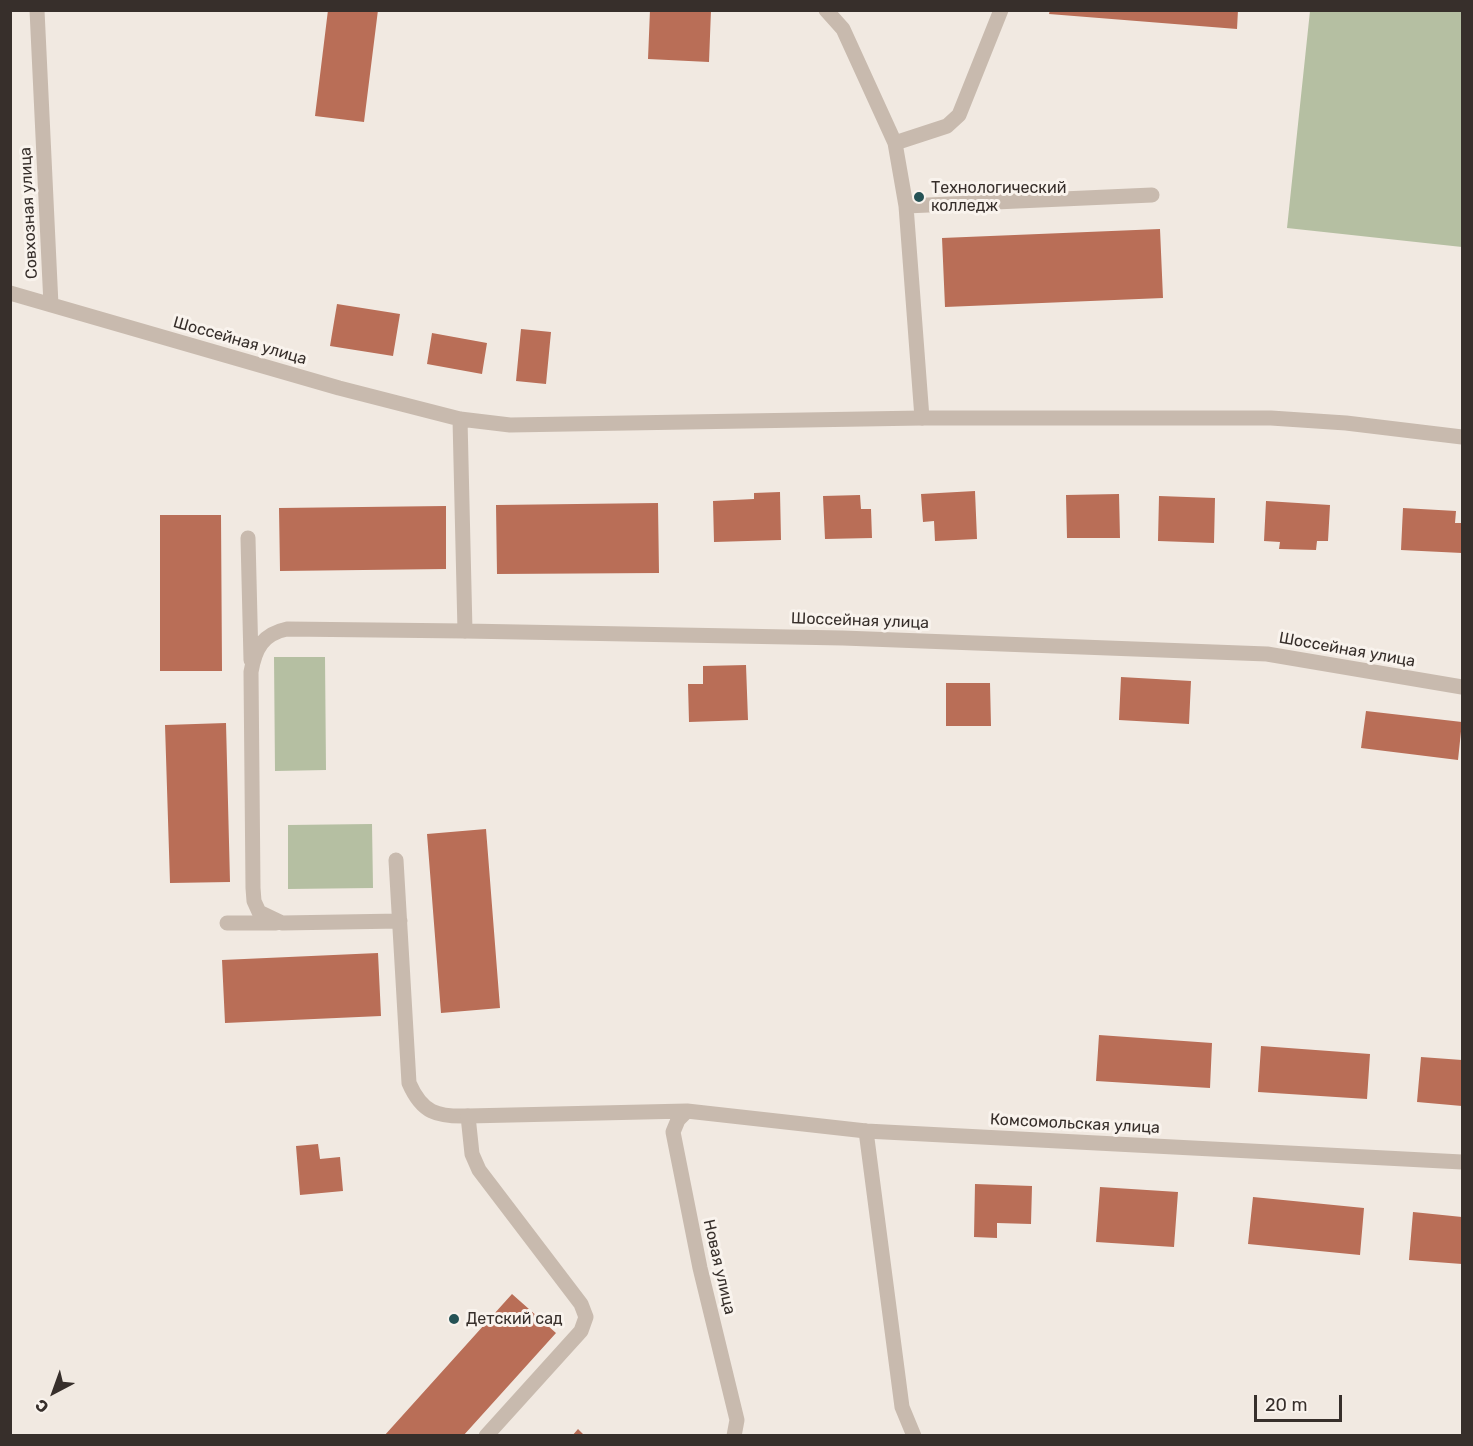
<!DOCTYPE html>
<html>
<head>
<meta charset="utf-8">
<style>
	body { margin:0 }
	#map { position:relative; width:1473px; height:1446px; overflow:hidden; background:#f1e9e1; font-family:Rubik,sans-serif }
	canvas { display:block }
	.frame { position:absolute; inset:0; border:12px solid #372f2b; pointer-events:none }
	.north { position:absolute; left:24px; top:1362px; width:60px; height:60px; -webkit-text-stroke:4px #f9f3ed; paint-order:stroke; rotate:221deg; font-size:16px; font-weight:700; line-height:24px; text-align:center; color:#372f2b }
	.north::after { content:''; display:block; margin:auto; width:21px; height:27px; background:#372f2b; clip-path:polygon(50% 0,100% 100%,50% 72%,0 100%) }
	.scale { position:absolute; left:1254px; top:1395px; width:88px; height:27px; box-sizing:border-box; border:3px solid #372f2b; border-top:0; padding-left:8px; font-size:18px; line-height:21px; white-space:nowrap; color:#372f2b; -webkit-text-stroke:4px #f9f3ed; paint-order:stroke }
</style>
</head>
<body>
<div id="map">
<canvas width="1473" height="1446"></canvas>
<div class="frame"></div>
<div class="north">С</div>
<div class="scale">20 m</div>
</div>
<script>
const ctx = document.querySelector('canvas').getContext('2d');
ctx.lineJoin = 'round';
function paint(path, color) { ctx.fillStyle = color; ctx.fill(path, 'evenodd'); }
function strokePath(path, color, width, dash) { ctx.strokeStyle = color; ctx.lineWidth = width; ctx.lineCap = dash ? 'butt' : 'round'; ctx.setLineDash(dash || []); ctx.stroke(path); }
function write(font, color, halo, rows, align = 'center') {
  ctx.font = font + ' Rubik,sans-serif'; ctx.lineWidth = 6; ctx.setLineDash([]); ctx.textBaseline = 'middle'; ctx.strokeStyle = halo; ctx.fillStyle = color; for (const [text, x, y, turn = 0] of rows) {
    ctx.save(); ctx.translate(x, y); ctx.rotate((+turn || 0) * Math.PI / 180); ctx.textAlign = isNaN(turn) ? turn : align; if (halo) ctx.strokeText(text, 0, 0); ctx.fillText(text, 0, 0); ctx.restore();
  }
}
paint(new Path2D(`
	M1310,11H1462V247L1287,228Z
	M325,657L326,770L275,771L274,657Z
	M372,824L373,888L288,889V825Z`), '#b5bfa2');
paint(new Path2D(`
	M328,10H378L364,122L315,116Z
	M650,10H711L709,62L648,59Z
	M1050,10H1238L1237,29L1049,14Z
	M1160,229L1163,298L945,307L942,238Z
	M337,304L400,314L393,356L330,346Z
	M521,329L551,332L546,384L516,381Z
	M432,333L487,343L482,374L427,364Z
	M975,491L977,539L935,541L934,521L923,522L921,494Z
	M780,492L781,540L714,542L713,501L754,499V493Z
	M1119,494L1120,538H1067L1066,495Z
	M860,495L861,509H871L872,538L825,539L823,496Z
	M1159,496L1215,498L1214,543L1158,541Z
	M1266,501L1330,505L1328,541H1317L1316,550L1279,549L1280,542L1264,541Z
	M658,503L659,573L497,574L496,505Z
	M446,506V569L280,571L279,508Z
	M1403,508L1456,511L1455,523H1462V553L1401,550Z
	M160,515H221L222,671H160Z
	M746,665L748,720L689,722L688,684H703V666Z
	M1121,677L1191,681L1189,724L1119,720Z
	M946,683H990L991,726H946Z
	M1366,711L1462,722L1458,760L1361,748Z
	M226,723L230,882L170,883L165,725Z
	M486,829L500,1008L441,1013L427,834Z
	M378,953L381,1016L225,1023L222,960Z
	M1099,1035L1212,1043L1210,1088L1096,1081Z
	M1261,1046L1370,1054L1367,1099L1258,1092Z
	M1421,1057L1462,1060V1106L1417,1102Z
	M318,1144L320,1159L340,1157L343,1191L300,1195L296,1146Z
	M975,1184L1032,1186L1031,1224L997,1223V1238L974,1237Z
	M1100,1187L1178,1192L1174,1247L1096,1242Z
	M1253,1197L1364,1208L1360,1255L1248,1244Z
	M1413,1212L1462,1217V1264L1409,1260Z
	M512,1294L556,1333L463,1436H384Z
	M578,1429L585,1436H572Z`), '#b96e57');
strokePath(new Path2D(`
	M826,10L843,29L895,143L906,206
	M895,143L947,126L959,115L1001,10
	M922,418L906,206L1152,195
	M248,538L251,660
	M396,860L409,1083C422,1113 437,1117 468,1116L472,1154L479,1170L581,1304L586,1317L581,1331L486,1436
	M400,921L282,923L259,912L254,901L253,888L251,672C255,648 263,634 287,629L465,631
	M227,923H276
	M866,1131L902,1407L914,1436`), '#c8baae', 15);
strokePath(new Path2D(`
	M37,10L51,305
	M10,293L339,388L460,419L510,425L922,418H1271L1346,423L1462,437
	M460,419L465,631L843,638L1267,654L1462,687
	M687,1111L678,1120L673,1132L700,1268L737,1420L734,1436
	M468,1116L687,1111L866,1131L1462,1162`), '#c8baae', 15);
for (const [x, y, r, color] of [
	[919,197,6,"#255255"],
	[454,1319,6,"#255255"]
]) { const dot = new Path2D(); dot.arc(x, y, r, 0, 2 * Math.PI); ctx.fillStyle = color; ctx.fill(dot); strokePath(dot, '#f9f3ed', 2); }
write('16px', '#372f2b', '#f9f3ed', [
	["Технологический",931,188],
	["колледж",931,206],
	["Детский сад",466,1319]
], 'left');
write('16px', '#372f2b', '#f9f3ed', [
	["Совхозная улица",29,213,-93],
	["Шоссейная улица",240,341,16],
	["Шоссейная улица",860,621,2],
	["Шоссейная улица",1347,650,10],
	["Комсомольская улица",1075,1124,3],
	["Новая улица",719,1267,77]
]);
</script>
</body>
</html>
